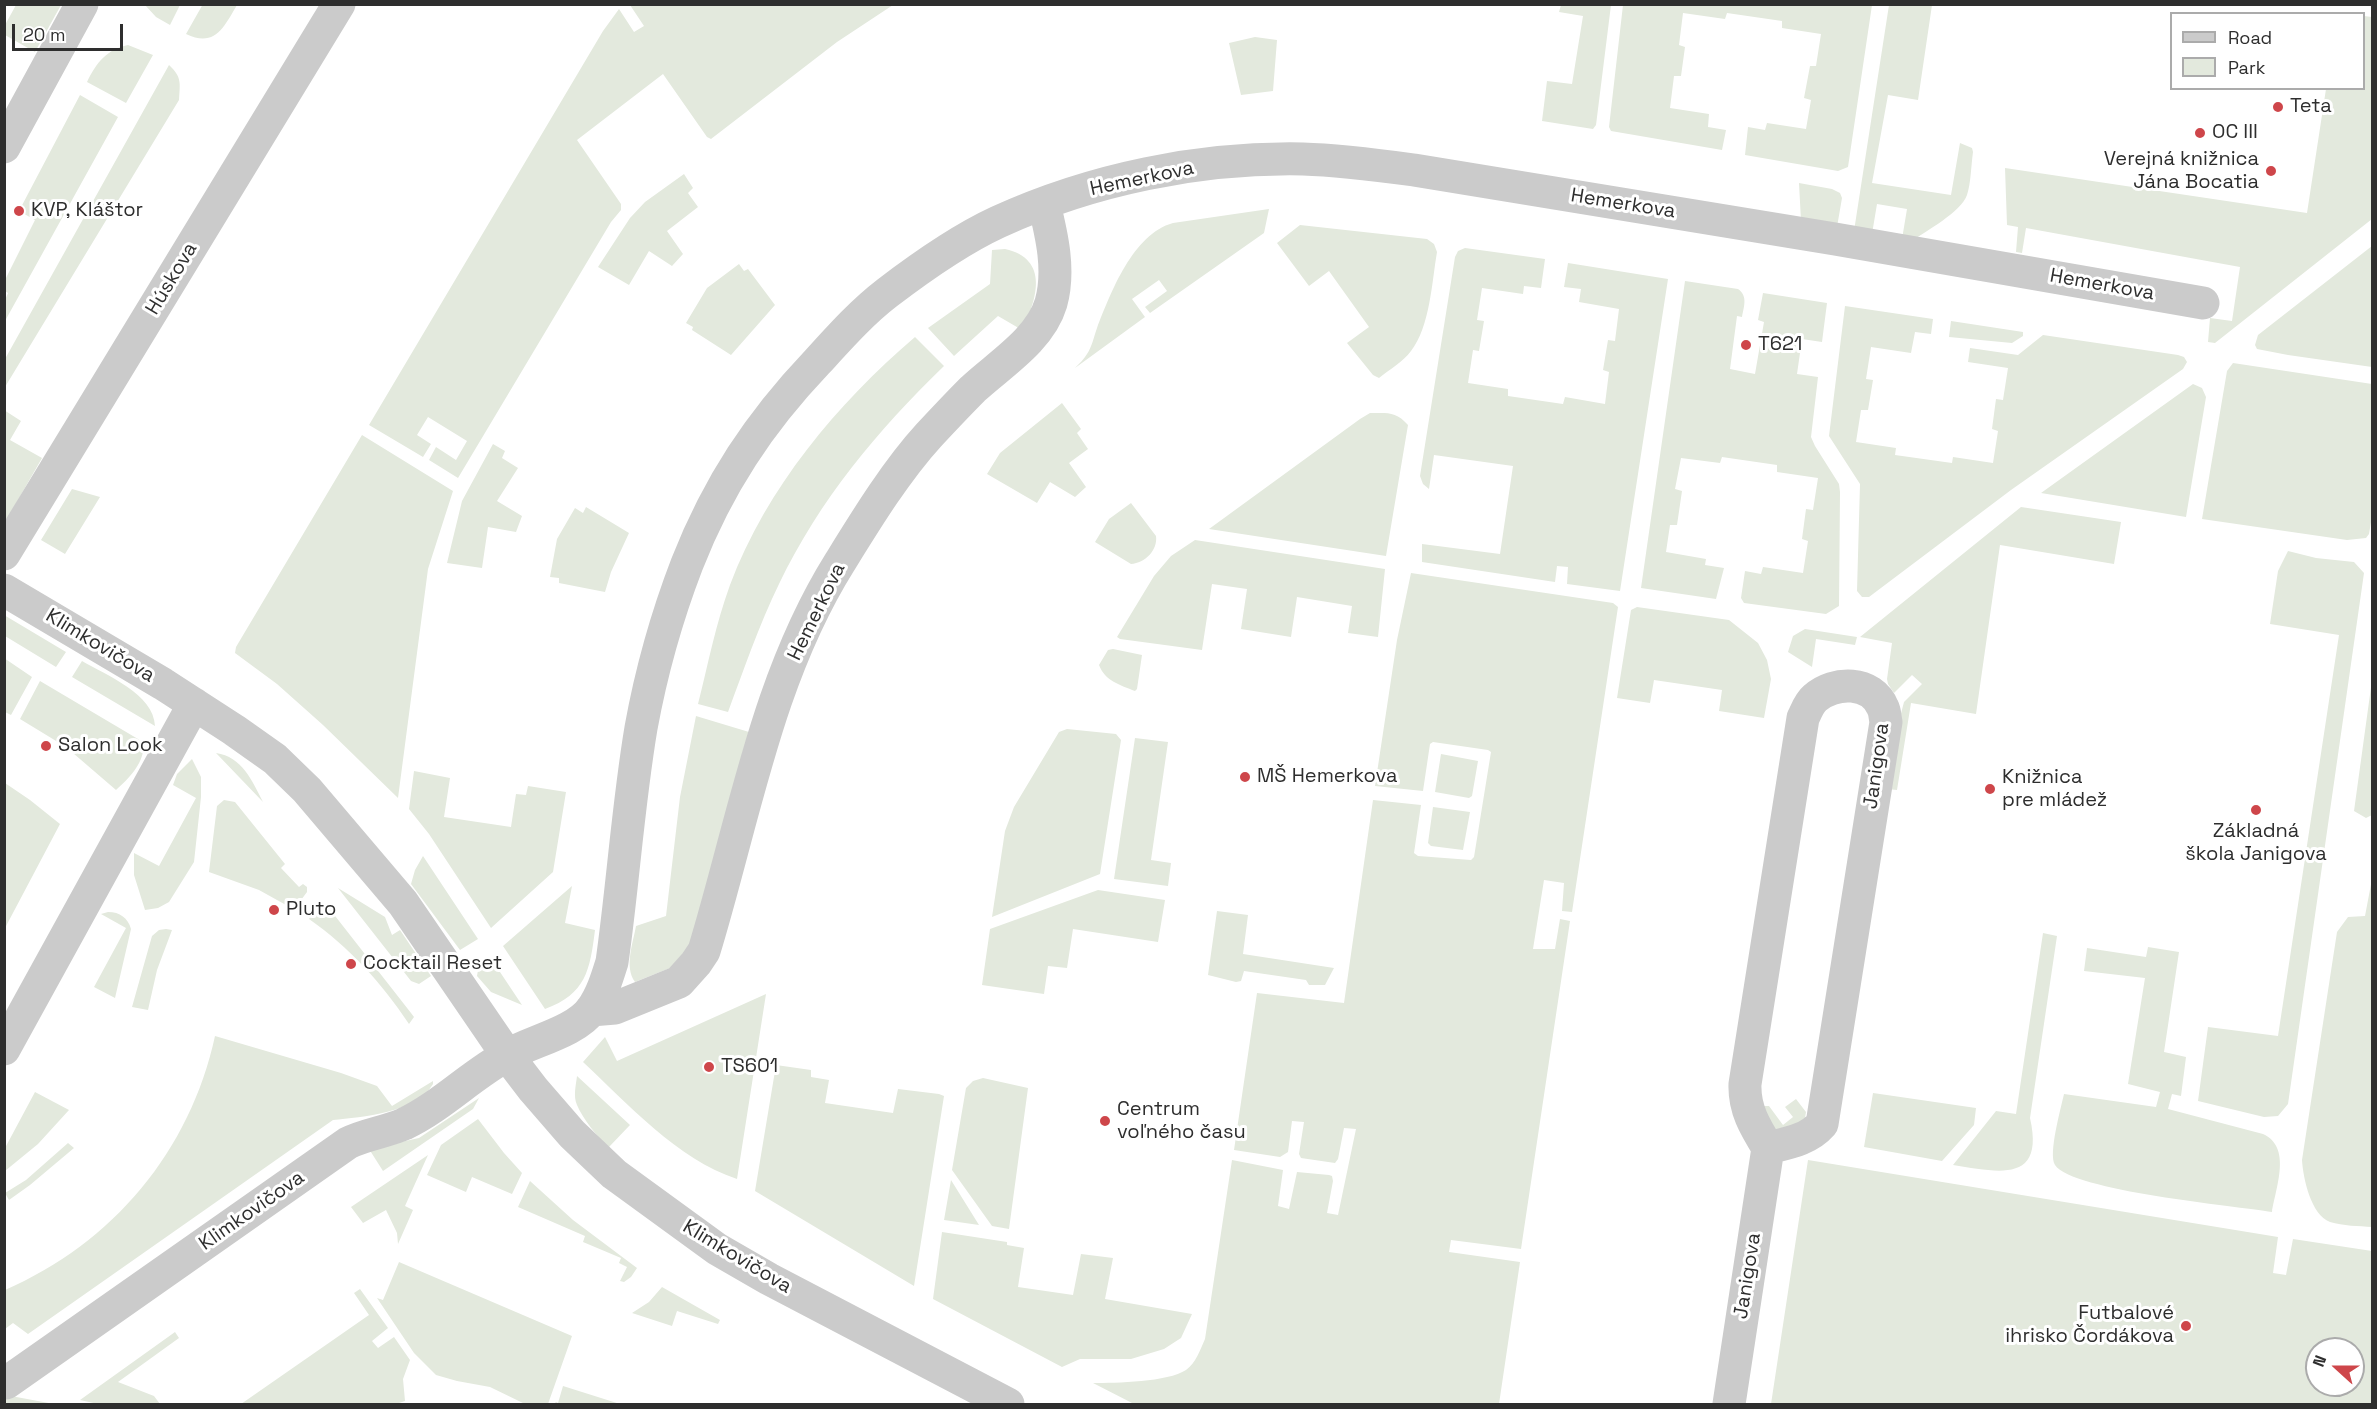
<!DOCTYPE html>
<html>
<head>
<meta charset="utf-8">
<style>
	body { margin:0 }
	#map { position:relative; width:2377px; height:1409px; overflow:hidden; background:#fff; font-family:"Space Grotesk",sans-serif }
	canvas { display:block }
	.frame { position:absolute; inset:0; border:6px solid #2e2e2e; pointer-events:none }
	.legend { position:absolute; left:2170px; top:12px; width:195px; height:78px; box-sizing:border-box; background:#fff; border:2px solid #ababab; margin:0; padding:8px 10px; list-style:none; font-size:18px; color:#2e2e2e }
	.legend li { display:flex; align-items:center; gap:12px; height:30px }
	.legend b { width:30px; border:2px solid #ababab }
	.north { position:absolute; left:2305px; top:1337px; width:60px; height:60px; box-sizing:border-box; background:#fff; border:2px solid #ababab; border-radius:50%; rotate:291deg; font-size:16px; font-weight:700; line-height:24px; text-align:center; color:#2e2e2e }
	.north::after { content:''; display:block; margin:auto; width:21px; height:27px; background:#ce464a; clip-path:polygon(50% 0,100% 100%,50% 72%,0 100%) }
	.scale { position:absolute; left:12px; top:24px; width:111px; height:27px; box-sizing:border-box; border:3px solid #2e2e2e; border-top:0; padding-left:8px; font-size:18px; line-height:21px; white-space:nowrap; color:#2e2e2e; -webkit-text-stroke:4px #fff; paint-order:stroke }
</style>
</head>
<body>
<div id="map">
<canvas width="2377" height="1409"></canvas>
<div class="frame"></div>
<ul class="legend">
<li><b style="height:8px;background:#cbcbcb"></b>Road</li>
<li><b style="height:16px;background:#e3e9dd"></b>Park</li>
</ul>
<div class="north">N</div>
<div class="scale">20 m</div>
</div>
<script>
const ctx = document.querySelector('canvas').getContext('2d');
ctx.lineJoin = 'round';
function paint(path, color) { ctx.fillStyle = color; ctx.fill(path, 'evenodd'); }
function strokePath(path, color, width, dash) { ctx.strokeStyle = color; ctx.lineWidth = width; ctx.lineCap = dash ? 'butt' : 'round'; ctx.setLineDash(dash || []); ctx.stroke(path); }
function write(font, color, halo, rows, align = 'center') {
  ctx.font = font + ' "Space Grotesk",sans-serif'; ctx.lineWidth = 6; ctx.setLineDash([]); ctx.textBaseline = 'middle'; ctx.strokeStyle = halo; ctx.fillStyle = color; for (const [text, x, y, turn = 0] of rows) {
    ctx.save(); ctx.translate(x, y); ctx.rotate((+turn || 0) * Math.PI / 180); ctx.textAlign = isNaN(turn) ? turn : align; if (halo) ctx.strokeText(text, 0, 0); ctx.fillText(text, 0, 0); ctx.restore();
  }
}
paint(new Path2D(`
	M203,4L237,5C224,27 215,48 186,34Z
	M16,5H61L35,52L5,35V25Z
	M145,5H180L170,25L156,17Z
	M630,5H893L837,42L711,139L707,137L663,74L577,140L621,204V210L611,222L458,478L429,460L436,447L456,460L467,441L428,417L417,435L431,444L423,457L369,425L603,31L619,9L634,32L644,26Z
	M1561,5H1611L1596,125L1593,129L1542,121L1547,81L1572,84L1583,16L1559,12Z
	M1623,5H1872L1848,167L1838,171L1745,155L1748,127L1765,130L1767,123L1806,129L1811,100L1804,98L1810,66H1816L1821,34L1782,28V21L1727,13L1725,19L1683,13L1679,45L1685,47L1681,76H1674L1670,108L1709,114L1708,127L1726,130L1722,150L1611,131L1609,127Z
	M1889,5H1932L1918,100L1888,95L1872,183L1951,195L1960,143L1972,148L1973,152C1971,166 1971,183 1967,195C1961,212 1926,231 1912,241L1902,239L1907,209L1877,204L1872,234L1854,231Z
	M2364,16L2372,17V219L2215,343L2208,342L2210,318L2232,321L2240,267L2026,228L2022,253L2016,252L2018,227L2007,225L2005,168L2307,213L2326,89L2364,88Z
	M1255,37L1277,40L1273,91L1241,95L1229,43Z
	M128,45L153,55L126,103L87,82C97,62 106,50 128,45Z
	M169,65C182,77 180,83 179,100L5,387V359Z
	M80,95L118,117L5,321V300L8,293L5,291V280L35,220L19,211Z
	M684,174L693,188L688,193L698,207L667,231L683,254L672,266L649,251L629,285L598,267L630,218L645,202Z
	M1799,183L1832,189L1840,193L1842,198L1837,227L1801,221Z
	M1269,209L1264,233L1150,313L1145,307L1167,291L1159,280L1132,299L1145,317L1075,368C1079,364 1084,359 1087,354C1092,347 1094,336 1097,328C1111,292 1133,234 1173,223Z
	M1300,225L1427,239L1434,244L1437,252C1432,281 1430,327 1411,351C1403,362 1390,369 1379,378L1373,375L1347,343L1369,327L1329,271L1309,286L1277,243Z
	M2372,246V367L2288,355L2257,349L2255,345L2258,335Z
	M1465,248L1545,259L1541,288L1524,286L1523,294L1482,288L1477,320L1484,321L1479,351L1473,350L1468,383L1508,389V396L1563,404L1565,397L1605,404L1609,372L1603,370L1608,340L1615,341L1619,309L1579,302L1581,289L1564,287L1568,263L1668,279L1620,591L1567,584L1568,567L1557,566L1555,582L1422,562V544L1500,554L1513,466L1434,455L1429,489L1423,484L1420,476L1455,257L1458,251Z
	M1005,249C1050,259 1037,300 1022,330L998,316L954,356L928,328L990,284L992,250Z
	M739,264L744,271L748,269L775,305L731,355L692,330L693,327L686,323L707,288Z
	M1685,281L1738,289C1748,296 1744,306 1742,317L1737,316L1730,369L1755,374L1764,322L1758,320L1763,293L1827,303L1822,342L1802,339L1797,374L1818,377L1811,437L1815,446L1839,484L1840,492L1839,606L1826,614L1744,603L1741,598L1745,571L1761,574L1763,567L1803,573L1808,541L1802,539L1806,509L1813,510L1818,478L1777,472V465L1722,457L1720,463L1681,458L1675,489L1682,491L1677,525H1670L1666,552L1706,559L1705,565L1724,568L1716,599L1641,588Z
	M1845,306L1933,319L1931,334L1915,332L1911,353L1871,347L1866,379L1873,380L1868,410H1861L1856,442L1896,448L1895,455L1952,463L1953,457L1993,463L1998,431L1992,429L1996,399L2003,400L2008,368L1968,362L1970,348L2018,355L2043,335L2178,355L2184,357L2187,362L2183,369L2011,490L1869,597H1862L1857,591L1860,484L1829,436Z
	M1951,321L2023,332V336L2012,343L1949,337Z
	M915,337L944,366C877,431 820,499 779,584C759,625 744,669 728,712L698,704C708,664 716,623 730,585C767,487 837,404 915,337Z
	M2233,363L2372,384V516L2369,534L2366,538L2347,540L2202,519L2227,371Z
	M2193,384L2202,388L2206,397L2186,517L2041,493Z
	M1062,403L1081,429L1077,433L1088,449L1069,463L1086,487L1075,497L1050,482L1037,503L987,474L1000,453Z
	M4,410L21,421L10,440L42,458L7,519L4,517Z
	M1370,413C1387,413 1396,411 1408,425L1386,556L1209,529L1360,419Z
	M362,435L453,491L428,569L398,798L323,725L277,684L235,653L236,647Z
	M493,444L505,451L502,458L518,468L497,501L522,516L516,532L488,527L482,568L447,563L462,501Z
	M72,489L100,497L65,554L41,540Z
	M1131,503L1156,536C1158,550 1145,563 1131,564L1095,542L1109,519Z
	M586,507L629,533L611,572L605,592L559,583V578L550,577L557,539L575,508L583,513Z
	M2021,507L2121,522L2114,564L2000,545L1976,714L1911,703L1897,790L1887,789L1898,725L1904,702L1922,684L1912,675L1894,693L1888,684L1887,679L1892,643L1860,637Z
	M1195,540L1385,569L1378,637L1348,633L1352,606L1297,597L1291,637L1241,629L1247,589L1212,584L1202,650L1120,639L1117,637L1154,576L1171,556Z
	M2288,551L2316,558L2354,562L2364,573L2288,1104L2278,1116L2264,1117L2198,1101L2208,1027L2278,1036L2339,635L2270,624L2278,571Z
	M1411,573L1613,603L1618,607L1572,912L1562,911L1564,883L1544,880L1533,949H1555L1560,919L1570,921L1521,1249L1451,1240L1449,1252L1520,1262L1499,1404H1134L1093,1383C1116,1383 1168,1382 1186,1370C1196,1363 1200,1350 1205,1339L1232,1160L1283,1170L1278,1206L1289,1209L1297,1172L1329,1175L1332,1176L1333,1181L1327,1213L1338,1215L1356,1129L1344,1128L1338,1159L1335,1163L1301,1158L1299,1154L1304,1122L1292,1121L1288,1152L1280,1157L1234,1150L1257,993L1344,1003L1373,800L1421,805L1414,853L1418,856L1471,860L1474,857L1491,752L1488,750L1433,742L1430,744L1423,791L1375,786L1397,640Z
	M1637,607L1729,620L1758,643L1767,660L1771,679L1764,718L1719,711L1722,690L1654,680L1650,703L1617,698L1631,610Z
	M4,615L66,652L56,667L5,636Z
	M1805,629L1857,637L1855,645L1816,639L1812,667L1788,652L1793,636Z
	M1113,649L1142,655L1137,689L1135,691C1120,685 1105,681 1099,665L1108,650Z
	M4,658L32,677L11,715L5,712Z
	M82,661C106,675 154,694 155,726L72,677Z
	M2372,680V815L2366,818L2354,811Z
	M40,681L138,739L144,746C142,766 129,778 116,790L66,747L20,719Z
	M696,716L749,732L689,947L670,968L635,982C624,967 633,943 636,926L666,916L680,797Z
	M1067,729L1116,734L1121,740L1100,874L992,917L1005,831L1014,807L1059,732Z
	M1135,738L1168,742L1151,860L1171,863L1168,886L1114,879Z
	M216,753C242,757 252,780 263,802Z
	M1441,754L1478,761L1472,796L1469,798L1435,792Z
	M192,759L201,777V797L194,862L169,902L158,908L145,910L134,875V853L159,866L196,798L173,785L177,774Z
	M414,771L450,778L444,817L511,827L516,794L526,795L528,786L566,792L553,872L491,928L429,834L409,809Z
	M5,783L30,800L60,824L5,928Z
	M224,800L235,802L285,864L281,868L299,887L303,884L307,887V892L298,904L286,905L259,890L209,872L217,806Z
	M1433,807L1470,812L1463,850L1431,846L1428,843Z
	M423,856L478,939L460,950L411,884L415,870Z
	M2372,879V1227C2359,1226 2343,1226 2330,1222C2311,1215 2303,1178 2302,1160L2337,932L2348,917L2365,916Z
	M572,886L565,923L595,930C590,970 586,994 545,1009L503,946Z
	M338,888L385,917L392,935L400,930L431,976L419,984L411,981Z
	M1098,890L1165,900L1158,942L1073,929L1067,968L1048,966L1044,994L982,985L990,929Z
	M322,905L327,906L332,912L411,1013L414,1017L409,1024C381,982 350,948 309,919L317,906Z
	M1217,911L1248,915L1243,954L1334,968L1325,985H1309L1306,980L1244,971L1241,981L1236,982L1208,975Z
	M108,912C120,912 128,918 131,929L115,998L94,987L126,928L101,914Z
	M166,929L172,930L157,970L148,1010L132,1007L152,936L159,930Z
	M2043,933L2057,936L2030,1118C2045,1184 1998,1172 1953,1165L1996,1111L2016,1114Z
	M2148,947L2179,952L2164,1052L2186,1057L2181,1096L2172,1094L2168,1109L2263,1134C2292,1147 2276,1187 2272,1212C2236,1206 2072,1191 2055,1165C2048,1154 2061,1108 2064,1094L2156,1107L2160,1092L2128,1084L2145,978L2084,971L2087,948L2146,957Z
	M490,957L522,1005L491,992L477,976L478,970Z
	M766,994L737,1179C677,1159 628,1104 583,1062L605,1037L617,1061Z
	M215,1036L341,1073L377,1086L392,1106L433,1081V1084C416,1113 362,1117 333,1120L28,1334L13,1323L5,1329V1290C113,1243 190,1151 215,1036Z
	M776,1065L811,1070V1077L829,1080L825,1103L893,1113L898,1089L939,1094L944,1096L914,1286L755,1191Z
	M577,1076L630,1125L609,1147C597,1137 583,1119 577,1105C573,1096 576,1085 577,1076Z
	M983,1078L1028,1088L1009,1229L992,1226L952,1170L966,1088L973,1081Z
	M35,1092L69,1110L38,1144L5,1171V1148Z
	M1873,1093L1976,1108L1974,1125L1942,1161L1864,1147Z
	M479,1098L473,1109L383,1171L369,1149L419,1138Z
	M1796,1099L1806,1112L1804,1124L1772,1130L1764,1106H1769L1783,1125L1793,1117L1785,1107Z
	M478,1119L504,1153L522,1173L512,1194L472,1177L466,1192L427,1175L441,1145Z
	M68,1143L74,1148L30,1185L9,1200L5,1193L26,1180Z
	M428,1155L405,1206L413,1210L398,1244L397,1233L386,1210L363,1223L351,1207Z
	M1808,1160L2278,1237L2273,1273L2286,1275L2293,1239L2372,1251V1404H1771ZM2317,1349H2353V1385H2317Z
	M951,1180L979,1225L944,1220Z
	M530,1181L573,1220L637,1268L631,1277L624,1282L620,1281L627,1267L619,1263L621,1258L583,1242L585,1236L518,1207Z
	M942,1232L1007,1242V1245L1024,1248L1018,1287L1073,1295L1081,1254L1113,1258L1105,1299L1192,1314L1181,1338L1164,1349L1131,1359H1080L1062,1367L933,1299Z
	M399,1262L572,1336L548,1404H525L490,1387L457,1381L436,1375L414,1353L377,1298L383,1300Z
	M662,1287L720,1320L718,1324L677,1311L672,1326L632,1313L649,1302Z
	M360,1289L388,1328L372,1341L378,1348L394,1337L410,1360L403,1379L405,1401L396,1404H241L369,1315L354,1293Z
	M175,1332L179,1338L118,1382L154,1396L160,1404H98L80,1400Z
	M4,1384L11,1396L54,1404H5Z
	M563,1386L620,1404H554L556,1402L558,1403Z`), '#e3e9dd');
strokePath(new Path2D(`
	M4,147L82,4
	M4,554L339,4
	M4,590L163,684L234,730L275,759L307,790L403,903L507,1055L533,1089L572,1134L614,1174L717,1249L769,1279L1008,1404
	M591,1010L615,1008L679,982L696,963L704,951C744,820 766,680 840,562C866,520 896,471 929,435C943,420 958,404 973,389C1000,364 1040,340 1051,303C1060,271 1052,236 1044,204
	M4,1049L194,704
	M6,1383L348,1143C366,1134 386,1132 404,1124C442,1106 472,1074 508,1055C532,1041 576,1032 592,1009C602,995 607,978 612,962C623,884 628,805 641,728C651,673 667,616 687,564C718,485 759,423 817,362C839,338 861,313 887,293C921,267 959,240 998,222C1092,179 1200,157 1303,159C1340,160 1377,165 1414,170L1835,239L2203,303
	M1729,1404L1768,1148C1755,1127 1744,1109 1745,1084L1803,718C1806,712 1809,703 1815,698C1834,681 1872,680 1883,708C1885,712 1885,718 1886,722L1822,1124C1808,1140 1788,1143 1768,1148`), '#cbcbcb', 33);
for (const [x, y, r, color] of [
	[2278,107,6,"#ce464a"],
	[2200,133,6,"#ce464a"],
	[2271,171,6,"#ce464a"],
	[19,211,6,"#ce464a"],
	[1746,345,6,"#ce464a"],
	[46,746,6,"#ce464a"],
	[1245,777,6,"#ce464a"],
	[1990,789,6,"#ce464a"],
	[2256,810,6,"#ce464a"],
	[274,910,6,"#ce464a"],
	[351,964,6,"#ce464a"],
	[709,1067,6,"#ce464a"],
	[1105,1121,6,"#ce464a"],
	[2186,1326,6,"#ce464a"]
]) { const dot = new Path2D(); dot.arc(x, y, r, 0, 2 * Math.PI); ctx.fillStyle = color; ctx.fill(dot); strokePath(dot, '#fff', 2); }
write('20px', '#2e2e2e', '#fff', [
	["Teta",2290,107],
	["OC III",2212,133],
	["Verejná knižnica",2259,160,"right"],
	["Jána Bocatia",2259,183,"right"],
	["KVP, Kláštor",31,211],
	["T621",1758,345],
	["Salon Look",58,746],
	["MŠ Hemerkova",1257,777],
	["Knižnica",2002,778],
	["pre mládež",2002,801],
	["Základná",2256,832,"center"],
	["škola Janigova",2256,855,"center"],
	["Pluto",286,910],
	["Cocktail Reset",363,964],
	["TS601",721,1067],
	["Centrum",1117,1110],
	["voľného času",1117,1133],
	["Futbalové",2174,1314,"right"],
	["ihrisko Čordákova",2174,1337,"right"]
], 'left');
write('20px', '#2e2e2e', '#fff', [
	["Hemerkova",1142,179,-12],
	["Hemerkova",1623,204,9],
	["Húskova",172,279,-59],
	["Hemerkova",2102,285,10],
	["Hemerkova",817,612,-64],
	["Klimkovičova",100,646,31],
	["Janigova",1877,766,-82],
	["Klimkovičova",252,1211,-35],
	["Klimkovičova",737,1257,31],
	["Janigova",1748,1276,-81]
]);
</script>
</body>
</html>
